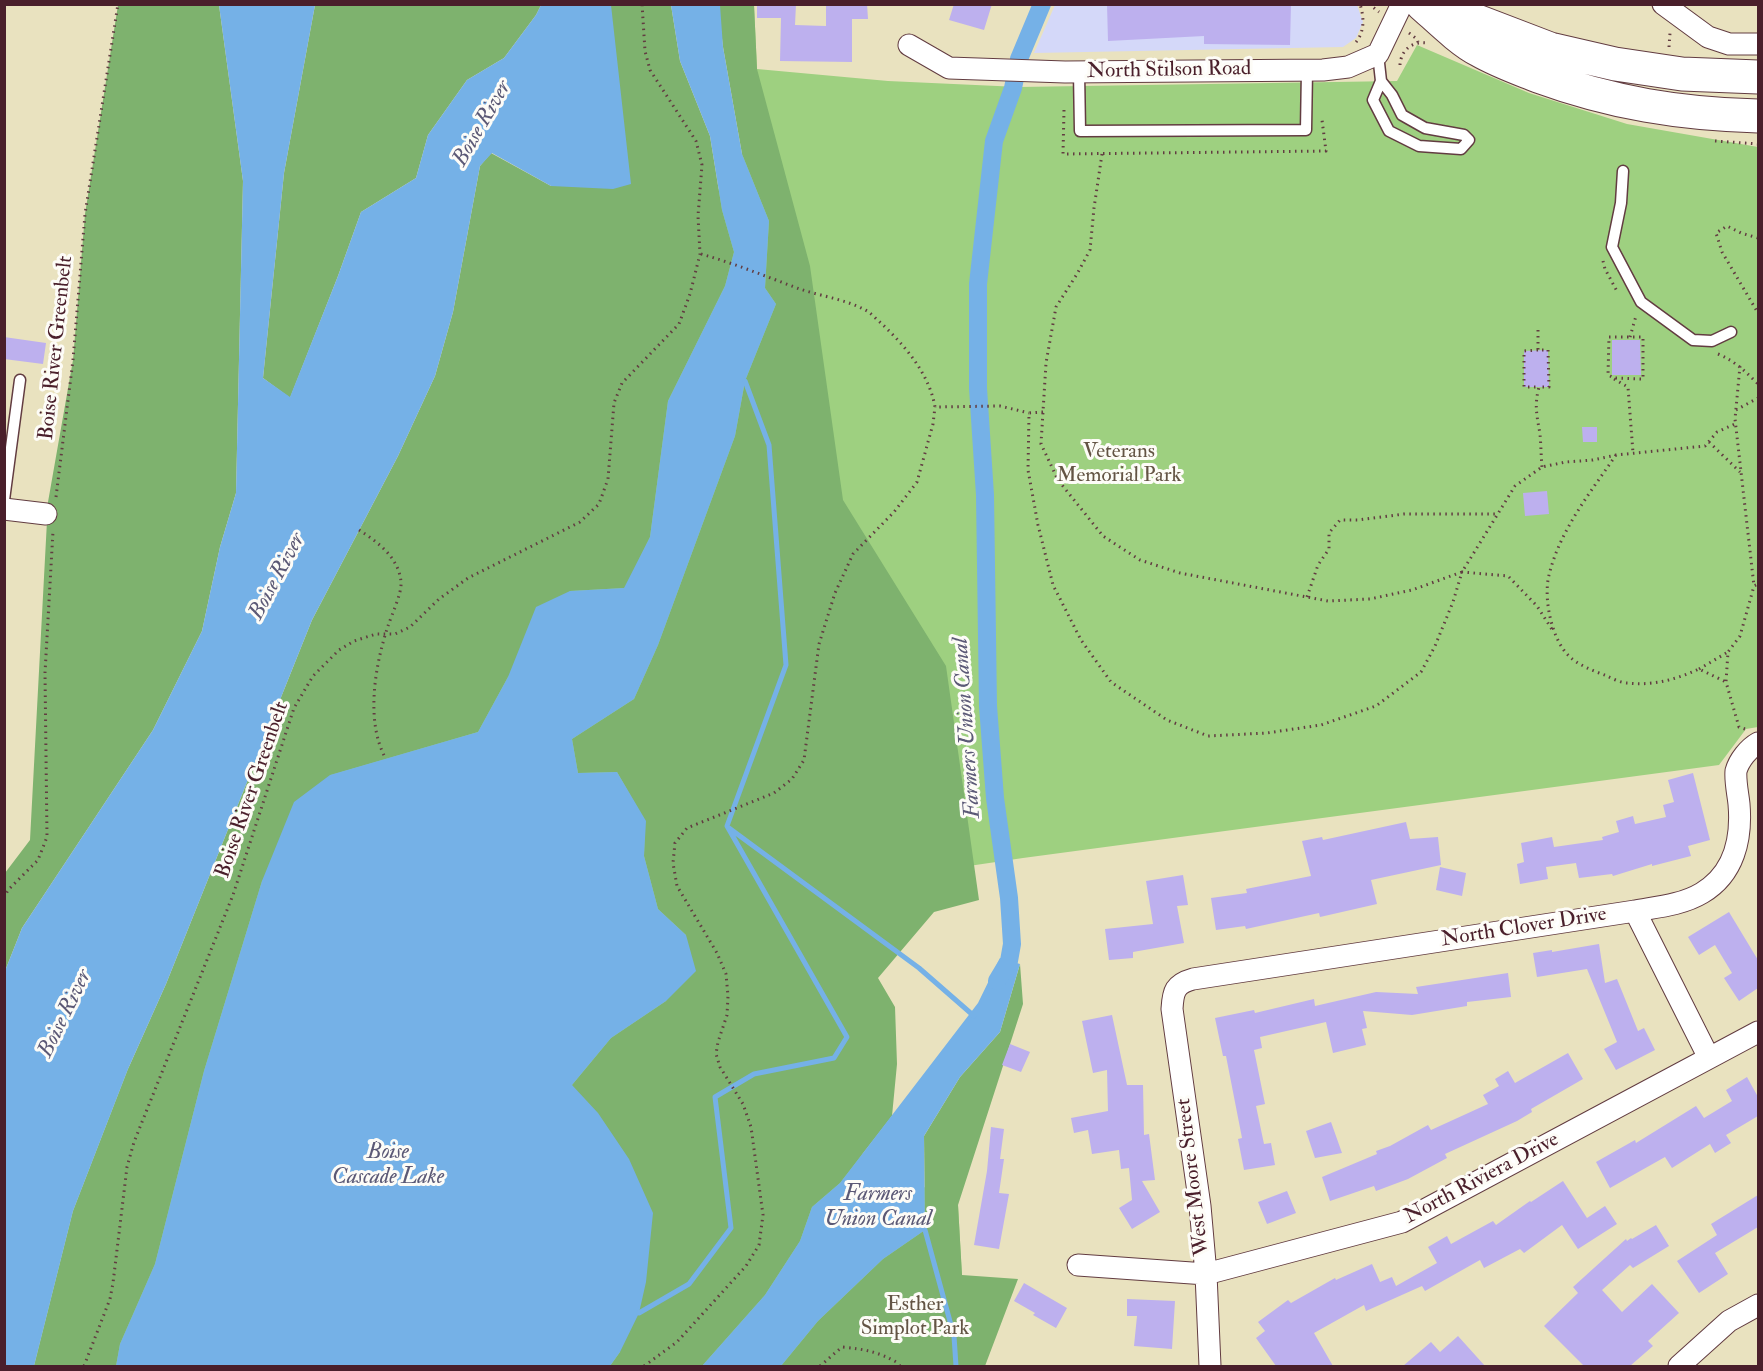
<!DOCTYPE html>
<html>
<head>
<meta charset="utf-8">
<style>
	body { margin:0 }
	#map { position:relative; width:1763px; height:1371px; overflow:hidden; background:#e9e2bf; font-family:"IM FELL Double Pica",serif }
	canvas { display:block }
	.frame { position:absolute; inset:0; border:6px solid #4a1f2b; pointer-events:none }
</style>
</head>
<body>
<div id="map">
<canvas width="1763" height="1371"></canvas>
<div class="frame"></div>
</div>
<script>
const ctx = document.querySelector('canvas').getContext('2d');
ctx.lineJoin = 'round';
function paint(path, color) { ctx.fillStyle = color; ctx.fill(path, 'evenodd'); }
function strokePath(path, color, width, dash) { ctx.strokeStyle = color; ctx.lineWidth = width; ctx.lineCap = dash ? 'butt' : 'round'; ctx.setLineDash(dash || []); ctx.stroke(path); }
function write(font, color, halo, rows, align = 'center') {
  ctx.font = font + ' "IM FELL Double Pica",serif'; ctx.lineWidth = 6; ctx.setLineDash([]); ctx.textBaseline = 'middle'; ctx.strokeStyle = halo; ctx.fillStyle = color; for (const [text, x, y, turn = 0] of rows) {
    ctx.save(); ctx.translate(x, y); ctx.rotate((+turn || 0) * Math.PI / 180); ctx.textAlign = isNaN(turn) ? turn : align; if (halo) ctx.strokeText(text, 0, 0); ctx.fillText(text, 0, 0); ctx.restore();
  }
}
paint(new Path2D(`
	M1055,5H1357L1363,22L1356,38L1343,47L1034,53Z`), '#d4d8f9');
paint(new Path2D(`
	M754,5L757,69L888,81L1019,87L1397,81L1417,45L1529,93L1627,124L1758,147V727L1746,729L1719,765L1023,858L691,907L692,1064L958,1205L967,1366H34L73,1211L128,1069L742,154Z`), '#9ed080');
paint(new Path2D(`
	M118,5H219L243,181L236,493L220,547L202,631L153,730L22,928L5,971V873L30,840L48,502L73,360L85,214Z
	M315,5H541L536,15L504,58L467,80L428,135L416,178L361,212L338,276L290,398L263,378L284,173Z
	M611,5H671L680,61L710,136L722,210L734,252L725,286L668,401L650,537L625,588L570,591L508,677L478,732L331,775L262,881L204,1071L155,1264L120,1344L116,1366H34L73,1211L128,1069L166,984L312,620L398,456L435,376L453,312L480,166L491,153L551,186Z
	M718,5H754L757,69L810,266L843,500L946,666L979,900L934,912L878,978L895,1007L897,1064L892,1116L840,1183L812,1207L800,1241L765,1295L702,1366H610L620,1352L572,1085L611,1038L666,1001L686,935L658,909L644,856L645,821L617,772L578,773L572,739L634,699L658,645L735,436L745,381L776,304L765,288L769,221L742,154L723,47Z
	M1020,964L1023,1004L958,1205L962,1275L1018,1279L985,1366H781L818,1321L883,1259L925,1230L924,1136L960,1077L1000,1032Z`), '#7eb26e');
paint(new Path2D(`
	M219,5H315L284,173L263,378L290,397L338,276L361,212L416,178L428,135L467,80L504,58L536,15L541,5H611L631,184L613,189L551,186L492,153L480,166L453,312L435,376L398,456L312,620L166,984L128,1069L73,1211L34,1366H5V971L22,928L153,730L202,631L220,547L236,493L243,181Z
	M671,5H720L723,47L742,154L769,221L765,288L776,304L745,381L735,436L658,645L634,699L572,739L578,773L617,772L646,821L644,856L658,909L686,935L696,971L666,1001L611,1038L572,1085L598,1113L629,1159L653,1213L646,1282L639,1313L620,1352L610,1366H116L120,1344L155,1264L204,1071L262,881L294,802L330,775L478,732L508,677L536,607L570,591L624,588L650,537L668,401L725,286L734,252L722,210L710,136L680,61Z
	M1000,958L1020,964L1000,1032L960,1077L924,1136L925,1230L883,1259L818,1321L781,1366H702L765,1295L800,1241L812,1207L840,1183L978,1003Z`), '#75b1e7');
strokePath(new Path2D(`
	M729,828L919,968L974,1016
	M922,1226L925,1230L954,1336L956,1366
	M639,1313L689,1284L731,1228L715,1097L754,1074L834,1058L847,1037L727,826L786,665L769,445L745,381`), '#75b1e7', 5);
strokePath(new Path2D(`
	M997,981L1009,961L1012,944L1009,898L995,798L988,706L985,495L978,388V284L994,141L1013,88L1019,59L1042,4`), '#75b1e7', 18);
paint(new Path2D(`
	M757,4H796L795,25L826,26V4H867L868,19H852V62L780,61L781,18H757Z
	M954,4H992L984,30L949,20Z
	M1107,4H1291L1290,45L1204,44V36L1108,41Z
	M4,337L46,343L43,364L4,359Z
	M1612,340H1640L1641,375H1612Z
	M1548,350L1549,387H1524V351Z
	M1582,427H1597V442H1583Z
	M1547,491L1549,514L1525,516L1523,493Z
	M1693,773L1710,840L1688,846L1691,856L1652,866V864L1613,876L1612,874L1579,878L1576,863L1546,867L1548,879L1520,884L1517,864L1524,862L1521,843L1552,837L1554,847L1603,840L1602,837L1619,832L1616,821L1633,816L1635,824L1666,817L1663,805L1674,802L1668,780Z
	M1406,822L1410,839L1438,837L1441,865L1371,880L1377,904L1320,917L1319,913L1246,929L1245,926L1216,930L1211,898L1247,893L1246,889L1311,876L1302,841L1322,837L1323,840Z
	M1440,867L1466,873L1462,896L1436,890Z
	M1183,875L1188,905L1177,906L1184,943L1133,952V958L1109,960L1105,929L1153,924L1146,881Z
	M1729,912L1758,960V988L1739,1001L1724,978L1732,973L1715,945L1699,955L1688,937Z
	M1599,944L1605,983L1617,979L1638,1031L1644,1028L1655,1050L1616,1070L1604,1049L1617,1042L1587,969L1537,977L1533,953L1552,950V952Z
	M1508,973L1511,997L1467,1002V1006L1412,1015L1363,1011L1367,1028L1362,1029L1366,1045L1333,1053L1326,1022L1260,1037L1262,1048L1254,1050L1265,1104L1256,1106L1264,1144L1271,1143L1275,1165L1244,1170L1238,1139L1242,1138L1226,1056H1223L1215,1018L1254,1010L1255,1013L1314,999L1315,1006L1376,992L1418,994L1416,987Z
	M1112,1015L1127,1085H1143L1144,1135L1149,1134L1155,1180L1142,1181L1160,1212L1132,1229L1119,1208L1132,1200L1129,1168L1121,1169L1119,1150L1092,1154L1088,1130L1074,1133L1071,1118L1108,1111L1107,1070L1093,1073L1082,1021Z
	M1010,1044L1030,1052L1021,1072L1002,1065Z
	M1568,1053L1583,1079L1531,1109L1532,1112L1517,1121L1445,1154L1447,1158L1408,1179L1376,1191L1374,1186L1330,1201L1322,1177L1377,1154L1376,1151L1390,1146L1428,1125L1431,1130L1488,1104L1483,1095L1499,1086L1495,1079L1508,1071L1515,1083Z
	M1747,1077L1758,1097V1116L1726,1135L1731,1143L1715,1153L1710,1144L1672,1168L1665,1157L1610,1188L1596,1162L1635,1140L1636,1143L1696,1106L1704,1118L1732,1101L1726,1090Z
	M1331,1122L1342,1153L1315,1158L1306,1131Z
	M991,1127L1004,1129L1000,1159H1004L999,1193L1009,1194L999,1249L974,1245L987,1171Z
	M1563,1181L1587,1218L1605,1206L1617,1224L1578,1249L1562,1225L1524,1253L1520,1249L1484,1268L1480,1260L1425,1291L1422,1286L1366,1311L1364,1305L1314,1333L1333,1366H1276L1256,1338L1265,1331L1258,1322L1288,1300L1291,1303L1335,1278L1336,1280L1372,1264L1380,1282L1392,1277L1396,1286L1437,1263L1428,1247L1447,1236L1451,1244L1493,1221L1496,1225L1530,1201L1531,1202Z
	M1287,1191L1296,1213L1267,1224L1258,1202Z
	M1758,1195V1227L1715,1253L1728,1274L1699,1293L1677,1261L1717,1235L1711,1224Z
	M1656,1225L1669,1246L1633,1268L1630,1265L1602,1290L1622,1312L1652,1284L1679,1313L1648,1341L1653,1346L1630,1366H1584L1544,1326L1578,1293L1573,1287L1626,1239L1627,1241L1631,1238L1632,1239Z
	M1024,1283L1067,1308L1056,1328L1033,1315L1035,1313L1014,1301Z
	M1127,1299L1175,1301L1172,1349L1134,1346L1137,1316H1127Z
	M1458,1336L1485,1366H1403L1431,1342L1440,1352Z`), '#bdb0ee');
const service = new Path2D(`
	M1378,54L1381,81
	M1079,72L1080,131L1306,130L1307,70
	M1381,81L1392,95L1402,115L1425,128L1464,135L1469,140L1461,149L1419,146L1389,131L1373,100Z
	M1623,171L1621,203L1612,247L1641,302L1693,340L1712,341L1731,332
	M4,500L20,380`);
const minor = new Path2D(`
	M1663,4L1708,37L1729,44H1758
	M909,45L949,68L1065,72L1323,70L1348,67L1378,54L1402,4
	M4,509L46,514
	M1635,911L1709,1058
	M1078,1265L1206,1274L1402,1222L1758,1032
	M1210,1366L1206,1274L1200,1206L1172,1009C1173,991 1175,984 1193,979L1635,911C1657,907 1682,905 1702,893C1734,874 1742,839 1739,804C1738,794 1735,781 1736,771C1739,760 1749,748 1758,743
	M1679,1366L1729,1321L1758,1305`);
const primary = new Path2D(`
	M1422,4C1438,18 1461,41 1479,50C1498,61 1518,68 1538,76C1612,103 1680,114 1758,116
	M1435,5L1550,49L1615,64L1682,74L1758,77`);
strokePath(service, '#623c41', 13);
strokePath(minor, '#623c41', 23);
strokePath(primary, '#623c41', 35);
strokePath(new Path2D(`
	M1369,4L1379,12
	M1409,33L1417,39L1418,42
	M1356,42C1365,31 1364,17 1360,4
	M1669,47L1670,33
	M1400,65C1401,50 1412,41 1427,43
	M1064,110L1063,154L1326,151L1322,120
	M1715,141L1758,144
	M1102,154L1094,208L1090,250L1077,274L1056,307L1046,363L1041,444L1058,480L1103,536L1140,560L1180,573L1328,601L1370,599L1412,590L1462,572L1515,486L1542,467L1566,462L1593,460L1616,455L1705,446L1717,432L1735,424
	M1758,238L1741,233L1727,226L1716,233L1722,252L1758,313
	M701,254C733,263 765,276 797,288C819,296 846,299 867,311C872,314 876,319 881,323C905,346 929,373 935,407L1000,406L1029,413
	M1603,261L1605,269L1618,293
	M1538,330V350H1548L1549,387H1539C1534,406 1537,416 1540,434C1541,445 1541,456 1542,467
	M1609,337H1643V379L1614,378L1608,375Z
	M1630,337L1636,316
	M1538,350L1524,351V387H1538
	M1718,354C1735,361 1746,372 1758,384
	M1740,366L1735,419L1754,586
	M1614,379L1628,387L1633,453
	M1736,410L1758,398
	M1043,412L1029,413L1028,470L1038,525L1053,585L1081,640L1111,682L1167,720L1208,736L1267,733L1321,725L1376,706L1421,672L1435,646L1453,602L1462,572L1508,576L1537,606L1553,631
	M1709,442L1740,472
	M1616,455C1590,493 1560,530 1549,575C1543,599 1552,641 1570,657C1580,666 1594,671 1607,676C1613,679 1621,683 1628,683C1654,686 1677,679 1699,669L1726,682
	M56,497L73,360L85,214L118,4
	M359,530C378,542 399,558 401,582C402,593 392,614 388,626C375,665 365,722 386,759
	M1307,597L1318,565L1329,549V533L1340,520H1358L1404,514H1496
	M1699,669L1728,652
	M1745,729L1739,727L1726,682L1728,652L1740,636L1754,586L1758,584
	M4,898L8,890L38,860L47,837L45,673L53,531
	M84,1366L110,1299L113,1283L127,1167L134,1142L233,895L294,708L313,676L339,650L354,641L376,634H395L410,627L439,599L468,578L580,522L599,504L608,479L614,403L622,383L679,324L690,294L700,254L698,216L702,165L696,141L650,70L645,51L642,4
	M644,1366L677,1342L746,1266L759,1245L763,1215L751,1127L743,1104L720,1067L716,1054L718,1042L727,1015L728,996L726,974L717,953L677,886L673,863L675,843L687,828L774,793L792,779L804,760L819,644L835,593L853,554L894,512L917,482L933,424L935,407
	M820,1366L842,1347C864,1349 879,1352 898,1363L900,1366`), '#623c41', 3, [1.5, 4.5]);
strokePath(service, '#fff', 10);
strokePath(minor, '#fff', 21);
strokePath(primary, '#fff', 33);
write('21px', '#4a1f2b', '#fdfcf7', [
	["North Stilson Road",1169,71,-1],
	["Boise River Greenbelt",57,348,-84],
	["Boise River Greenbelt",253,790,-71],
	["North Clover Drive",1524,928,-9],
	["West Moore Street",1194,1177,-97],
	["North Riviera Drive",1482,1179,-28]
]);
write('21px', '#635444', '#fdfcf7', [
	["Veterans",1119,452],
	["Memorial Park",1119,476],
	["Esther",915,1305],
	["Simplot Park",915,1329]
]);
write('italic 22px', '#5b5976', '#fdfcf7', [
	["Boise River",483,124,-60],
	["Boise River",278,577,-62],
	["Farmers Union Canal",968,728,-94],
	["Boise River",66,1014,-64],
	["Boise",388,1153],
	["Cascade Lake",388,1178],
	["Farmers",878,1195],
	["Union Canal",878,1220]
]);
</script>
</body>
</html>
